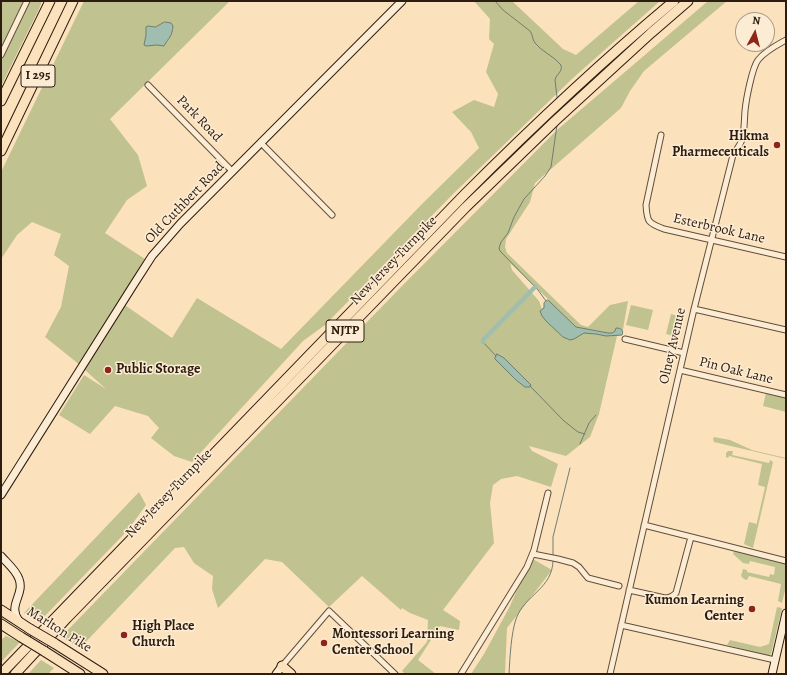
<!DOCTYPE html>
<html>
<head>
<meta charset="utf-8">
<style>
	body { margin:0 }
	#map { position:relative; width:787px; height:675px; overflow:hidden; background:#fce1bd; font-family:Alegreya,serif }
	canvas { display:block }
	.frame { position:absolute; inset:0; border:2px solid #2d1d10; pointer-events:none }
	.north { position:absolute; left:735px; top:12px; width:40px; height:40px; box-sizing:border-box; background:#fdecd4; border:1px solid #aa9986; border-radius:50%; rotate:7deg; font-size:11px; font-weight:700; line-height:16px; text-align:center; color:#2d1d10 }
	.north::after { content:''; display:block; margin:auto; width:14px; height:18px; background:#8f2418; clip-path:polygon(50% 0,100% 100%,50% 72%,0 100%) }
</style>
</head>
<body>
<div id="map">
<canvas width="787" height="675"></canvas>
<div class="frame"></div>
<div class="north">N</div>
</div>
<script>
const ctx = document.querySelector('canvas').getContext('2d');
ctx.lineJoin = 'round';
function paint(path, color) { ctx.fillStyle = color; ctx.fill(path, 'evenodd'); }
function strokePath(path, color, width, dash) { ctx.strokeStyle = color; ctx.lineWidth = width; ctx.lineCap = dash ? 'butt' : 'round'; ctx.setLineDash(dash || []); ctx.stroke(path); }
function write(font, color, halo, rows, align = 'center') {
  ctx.font = font + ' Alegreya,serif'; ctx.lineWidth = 3; ctx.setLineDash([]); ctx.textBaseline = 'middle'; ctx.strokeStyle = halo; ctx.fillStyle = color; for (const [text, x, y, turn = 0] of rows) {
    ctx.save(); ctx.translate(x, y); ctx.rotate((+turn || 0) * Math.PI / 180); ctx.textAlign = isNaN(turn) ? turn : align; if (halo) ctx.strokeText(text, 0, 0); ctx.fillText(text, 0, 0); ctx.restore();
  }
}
paint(new Path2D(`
	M1,1H42L39,9L1,86Z
	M84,1H230L110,119L138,155L147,186L127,200L105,233L148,261L122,303L172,338L197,298L281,349L423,203L479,148L471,132L452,112L474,100L494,107L498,94L486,72L494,44L489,39L490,19L474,1H512L563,49L576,55L639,1H660L573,78L454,193L325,325L303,341L192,462L174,456L151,438L159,428L148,416L115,406L90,434L59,415L84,375L106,389L75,361L45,337L61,307L69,266L54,255L61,234L32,222L17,235L1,259V172Z
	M708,1H727L644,71L630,91L621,108L535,183L530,202L506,239L505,247L507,253L581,325L588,327L610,305L628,301L622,335L617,336L599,414L590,437L566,456L529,446L532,451L558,464L551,487L517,476L501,479L493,485L490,503L494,543L443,610L460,621L459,630L440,626L418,660L436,674H405L402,671L427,642L428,620L410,613L402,608L401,610L362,576L329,607L282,562L265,559L218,608L212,589L213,576L194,563L184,547L175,548L80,648L61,637L401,287L557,130ZM510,263L549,300L542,309L539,301L512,270Z
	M631,305L653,310L648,330L626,325Z
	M671,314L682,317L678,337L666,334Z
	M766,393L786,397V412L763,406Z
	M714,437L730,440L752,450L786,458V459L714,442L713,439Z
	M728,451H733L732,455L769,463L770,460L773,462L753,548L744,544L749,522L757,524V522L765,487L758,485L762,464L729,456L728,458L726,457V453Z
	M139,492L146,505L128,530L39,622L24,613Z
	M734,551L786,563V586L782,603L778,601L781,584L749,576L747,580L744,579L741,576L743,569L747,570V572L769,577L770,574L774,575L775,567L750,561L749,564L743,563L733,554Z
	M531,558L552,570L507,628L505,674H471L484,654L510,606Z
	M777,607L782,608L771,654L767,656L727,645L730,640L760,647L769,644Z
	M6,636L20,642L1,662V640Z
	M41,660L54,668L48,674H28Z`), '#c0c290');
const water = new Path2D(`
	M165,22L171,23L173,26C172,37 169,37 164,46L157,45L146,46L144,45L146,35V27L148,26L155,27Z
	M548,300L576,327L608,333H612L615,331L616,328C621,328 624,330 622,335L606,336L596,334L584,333L574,339L570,340L563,337L546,321L542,316L540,311L544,308V303Z
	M497,354L504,358L531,385L530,387H525L516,380L495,359Z`);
paint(water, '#9fbeaf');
strokePath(water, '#717e6f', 1);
strokePath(new Path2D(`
	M495,1L503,10L530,31C533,35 532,39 535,43C542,52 554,56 561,65C563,72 556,74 555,80L557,97
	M546,301L538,290L500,251L499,248L501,242L508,233L514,217L524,199L545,176L551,167L557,125
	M483,342L496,356
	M530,386L564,421L578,432L585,434
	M580,444L589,423L596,415
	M553,557V537L570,468
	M509,674C510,657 511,634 516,619C525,594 553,589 553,560`), '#717e6f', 1);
strokePath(new Path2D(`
	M483,342V340L535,287`), '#9fbeaf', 4.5);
const street = new Path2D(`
	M1,55L27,1
	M148,85L232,171
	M661,135L646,205C647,222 648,223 664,229L786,257
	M261,143L332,215
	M694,309L786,330
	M625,339L684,353
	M680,370L786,395
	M644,525L786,561
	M533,554L558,559L573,563L579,567L588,578L619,586
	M629,590L665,598C670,598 673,596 676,593L691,537
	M621,625L775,660
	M282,666L329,611L395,674
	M461,674L527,567L534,550L548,493
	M610,674L694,309L733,155C735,151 739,147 741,142C745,132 744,121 745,111C746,100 752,68 758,60C765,51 777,45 786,40`);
const secondary = new Path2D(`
	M1,495L134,284L152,256L180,224L402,1
	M1,556C7,563 16,570 19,579C25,595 7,605 19,621
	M276,674L282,666
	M772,674L786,613`);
const highway = new Path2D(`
	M1,101L50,1
	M1,151L73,1
	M1,610L30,629
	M1,624L21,637
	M54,643L103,674
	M44,651L80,674
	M282,666L291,674
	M1,674L465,194C532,127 601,62 674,1
	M15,674L67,618L466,207L555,121L651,33L688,1`);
strokePath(street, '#614e3b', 7);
strokePath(secondary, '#2d1d10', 9);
strokePath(highway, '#2d1d10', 11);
strokePath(street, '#fdecd4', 5);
strokePath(secondary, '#fdecd4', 7);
strokePath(highway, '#fce1bd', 9);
const highwayBridge = new Path2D(`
	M30,629L54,643
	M21,637L44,651`);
strokePath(highwayBridge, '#2d1d10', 11, []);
strokePath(highwayBridge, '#fce1bd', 9);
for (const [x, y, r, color] of [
	[777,145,4,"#8f2418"],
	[108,370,4,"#8f2418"],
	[752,609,4,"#8f2418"],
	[124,635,4,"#8f2418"],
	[324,643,4,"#8f2418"]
]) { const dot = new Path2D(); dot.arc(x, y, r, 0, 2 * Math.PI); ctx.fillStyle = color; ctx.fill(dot); strokePath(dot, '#fdecd4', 1.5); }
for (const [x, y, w] of [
	[38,76,34],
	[345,331,38]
]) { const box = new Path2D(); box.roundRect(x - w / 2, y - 11, w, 22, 3); ctx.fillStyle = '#fdecd4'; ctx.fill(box); strokePath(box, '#2d1d10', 1); }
write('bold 13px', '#2d1d10', null, [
	["I 295",38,76],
	["NJTP",345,331]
]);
write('14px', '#2d1d10', '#fdecd4', [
	["Park Road",199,119,46],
	["Old Cuthbert Road",185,203,-46],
	["Esterbrook Lane",719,229,13],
	["New Jersey Turnpike",394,261,-46],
	["Olney Avenue",673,346,-77],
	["Pin Oak Lane",736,371,14],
	["New Jersey Turnpike",169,494,-46],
	["Marlton Pike",59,630,32]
]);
write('bold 14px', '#2d1d10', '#fdecd4', [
	["Hikma",769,137,"right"],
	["Pharmeceuticals",769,153,"right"],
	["Public Storage",116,370],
	["Kumon Learning",744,601,"right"],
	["Center",744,617,"right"],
	["High Place",132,627],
	["Church",132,643],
	["Montessori Learning",332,635],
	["Center School",332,651]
], 'left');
</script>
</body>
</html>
